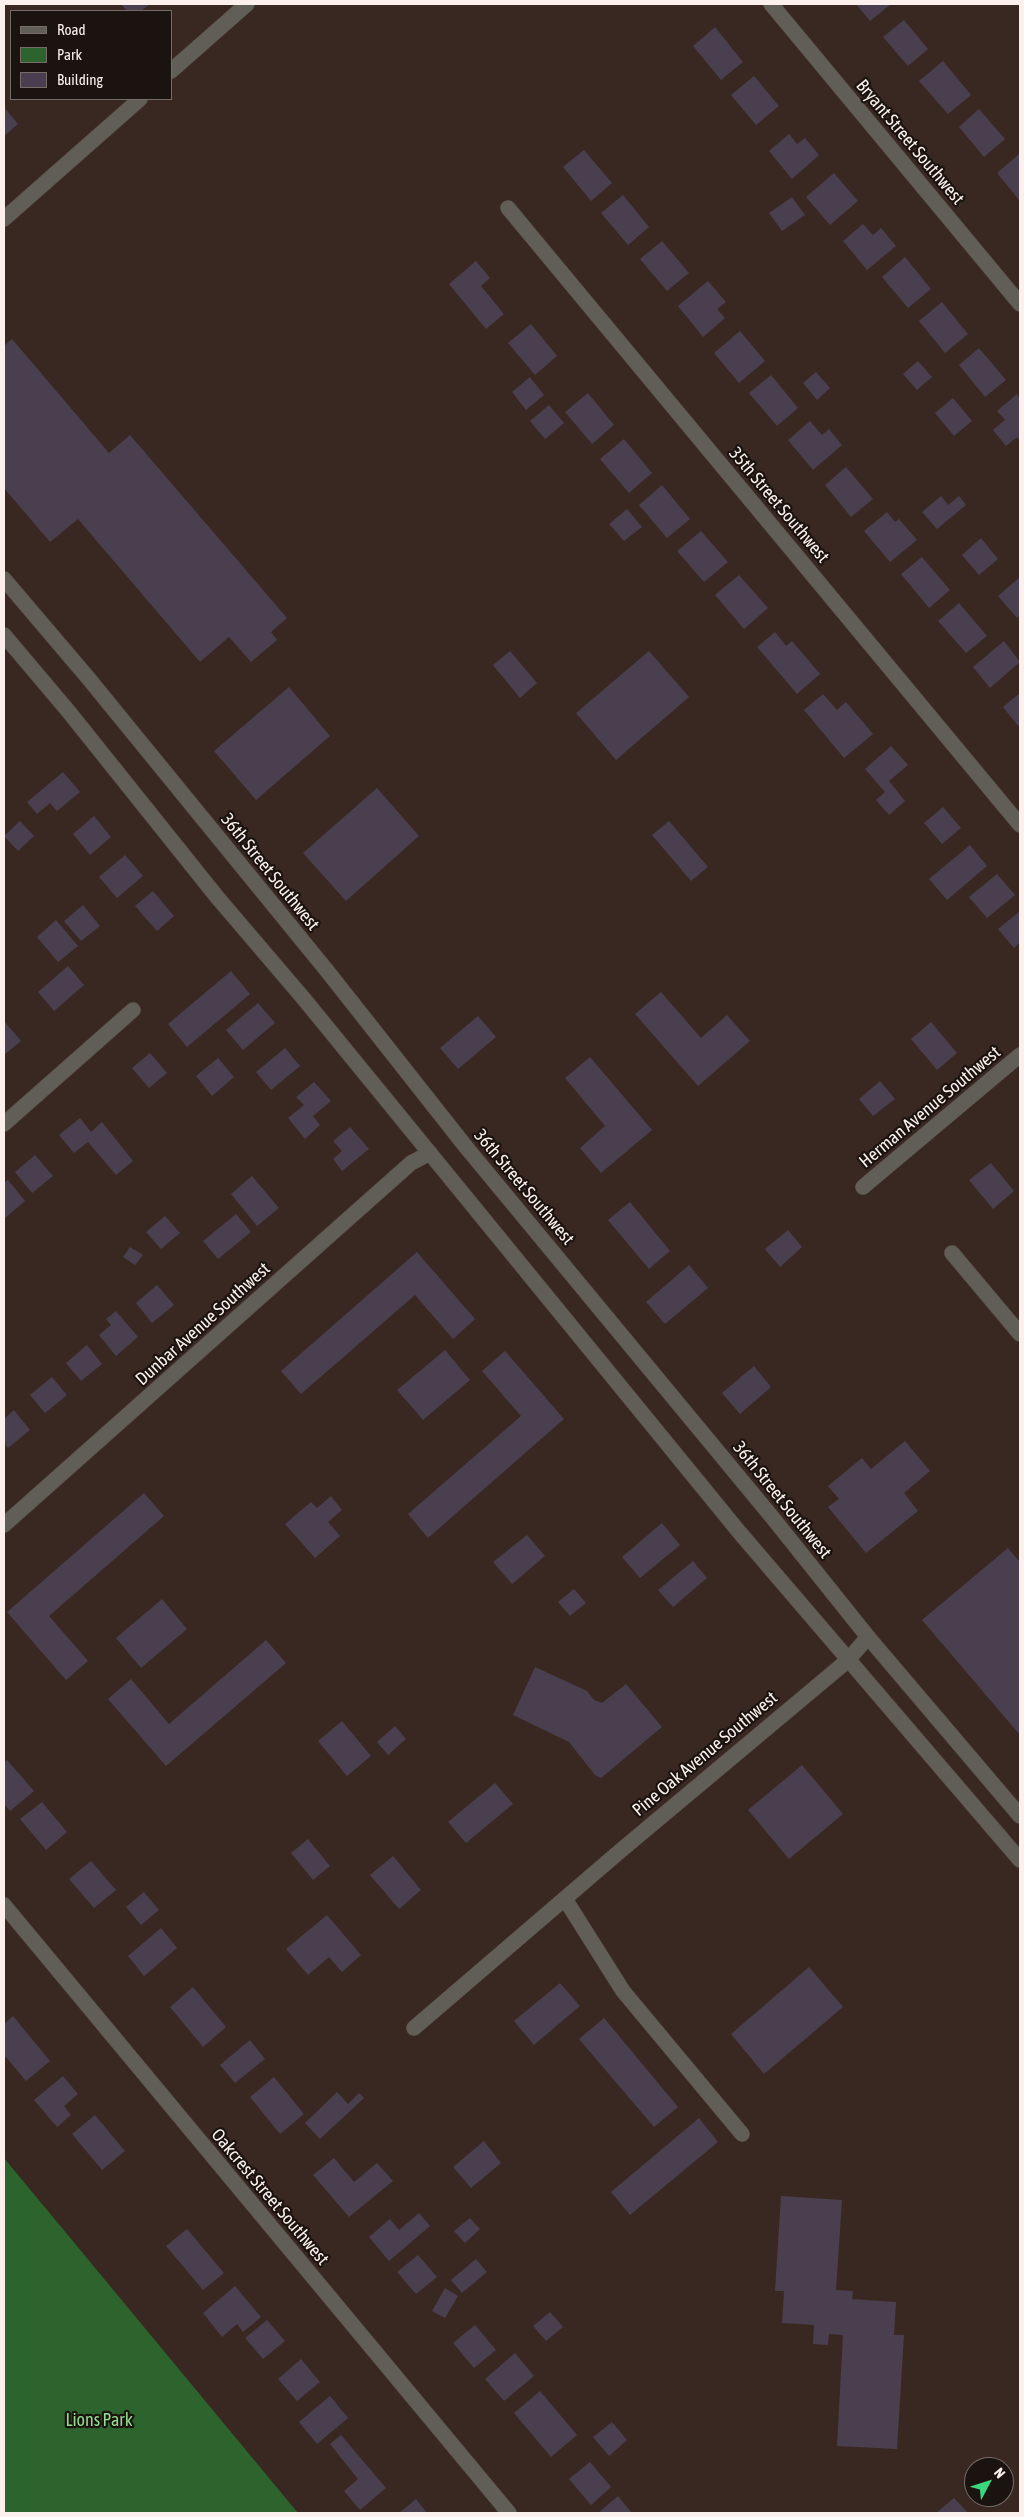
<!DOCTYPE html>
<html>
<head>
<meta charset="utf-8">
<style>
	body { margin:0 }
	#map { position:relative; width:1024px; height:2517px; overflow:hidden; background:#392822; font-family:"Asap Condensed",sans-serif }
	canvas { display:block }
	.frame { position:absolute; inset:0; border:5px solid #fbf0eb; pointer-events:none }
	.legend { position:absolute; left:10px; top:10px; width:162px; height:90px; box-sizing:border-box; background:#1b1310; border:1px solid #756b68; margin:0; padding:6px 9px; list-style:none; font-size:15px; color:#fbf0eb }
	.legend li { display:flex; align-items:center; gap:10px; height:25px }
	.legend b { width:25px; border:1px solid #756b68 }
	.north { position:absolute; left:964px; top:2457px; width:50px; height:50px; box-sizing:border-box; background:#1b1310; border:1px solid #756b68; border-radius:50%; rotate:50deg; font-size:14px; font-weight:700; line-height:20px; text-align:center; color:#fbf0eb }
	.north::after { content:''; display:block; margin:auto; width:18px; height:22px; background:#3ad77f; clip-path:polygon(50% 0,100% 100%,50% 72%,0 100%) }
</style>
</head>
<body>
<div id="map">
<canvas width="1024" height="2517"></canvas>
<div class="frame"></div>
<ul class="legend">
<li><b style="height:6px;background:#605e56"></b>Road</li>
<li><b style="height:14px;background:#2d632c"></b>Park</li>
<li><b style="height:14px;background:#4a3f4e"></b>Building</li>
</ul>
<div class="north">N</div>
</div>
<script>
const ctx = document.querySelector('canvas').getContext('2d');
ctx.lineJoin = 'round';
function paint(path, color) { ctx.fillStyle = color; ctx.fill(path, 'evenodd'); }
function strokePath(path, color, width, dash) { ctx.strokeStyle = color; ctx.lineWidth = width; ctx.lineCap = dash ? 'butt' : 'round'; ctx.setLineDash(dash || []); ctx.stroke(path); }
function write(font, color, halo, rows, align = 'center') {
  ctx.font = font + ' "Asap Condensed",sans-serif'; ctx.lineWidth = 4.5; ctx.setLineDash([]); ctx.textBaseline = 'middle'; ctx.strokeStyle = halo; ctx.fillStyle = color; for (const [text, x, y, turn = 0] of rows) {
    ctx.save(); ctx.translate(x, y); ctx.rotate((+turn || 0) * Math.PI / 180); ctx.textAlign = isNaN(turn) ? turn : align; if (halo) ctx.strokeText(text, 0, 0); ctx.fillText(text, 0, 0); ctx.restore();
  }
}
paint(new Path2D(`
	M4,2158L298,2513H4Z`), '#2d632c');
paint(new Path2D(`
	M121,4H150L141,11H127Z
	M856,4H891L870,21Z
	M904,20L928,49L908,66L883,37Z
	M715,27L743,62L721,80L693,46Z
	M943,61L971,95L948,114L919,81Z
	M754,76L779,106L756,125L731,95Z
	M4,107L18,124L4,136Z
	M979,109L1005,139L984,157L959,127Z
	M789,134L797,144L805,138L819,155L792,179L769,151Z
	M584,150L612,183L591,201L563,167Z
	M1019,154L1020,156V201L997,173Z
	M834,173L858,201L830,225L806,197Z
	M623,195L649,227L628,245L601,213Z
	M792,197L805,215L782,231L769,213Z
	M863,224L873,235L881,228L896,246L867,270L843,241Z
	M662,241L689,273L667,291L640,259Z
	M905,257L931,289L908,308L882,277Z
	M476,261L490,278L481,286L504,314L486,329L449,284Z
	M708,281L726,302L717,309L725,318L703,337L678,306Z
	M942,302L968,334L945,353L919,321Z
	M531,324L557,356L535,375L508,343Z
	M740,331L765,361L739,383L714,353Z
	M12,339L109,453L130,435L287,618L271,632L277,640L251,662L229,637L200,662L78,519L50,542L4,488V346Z
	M979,348L1006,380L985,397L959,365Z
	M918,361L932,377L917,390L903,374Z
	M816,372L830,388L817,400L803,383Z
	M771,375L798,408L777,426L749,393Z
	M530,377L544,395L526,410L512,392Z
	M588,393L614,425L592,444L565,412Z
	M1017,394L1020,398V441L1017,437L1006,446L993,430L1005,420L997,411Z
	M953,398L972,421L954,436L935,413Z
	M549,405L564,423L545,439L530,421Z
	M810,421L822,435L829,429L842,445L813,470L788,440Z
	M624,439L652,473L629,493L600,459Z
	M846,467L873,499L851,517L825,485Z
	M662,485L690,519L667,538L639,505Z
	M941,496L948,505L959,496L966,505L937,529L922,512Z
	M627,509L642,527L624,541L609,524Z
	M887,512L895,522L899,519L917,540L890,562L864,531Z
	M701,531L728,562L704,582L677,551Z
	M981,538L998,559L979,575L962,555Z
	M922,557L950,590L929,608L901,574Z
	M739,575L768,608L744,629L715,595Z
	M1020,577V615L1017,618L998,596Z
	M959,603L987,636L966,653L938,621Z
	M775,632L786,646L792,641L820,674L797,694L757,647Z
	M1004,641L1020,662L990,688L973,667Z
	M510,651L537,683L520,698L493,665Z
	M649,651L689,697L616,760L576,713Z
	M289,687L330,736L256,800L214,751Z
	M1020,693V724L1018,726L1003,707Z
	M823,694L837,710L846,702L873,734L844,758L804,710Z
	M891,746L908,765L889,781L905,801L889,815L876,800L885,792L865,769Z
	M63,772L80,792L57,811L50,803L37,814L27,802Z
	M377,788L419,836L346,901L303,853Z
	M943,807L961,828L942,844L924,823Z
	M94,816L111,837L90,855L73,834Z
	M20,821L34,836L18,851L4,836Z
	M669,821L708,867L691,881L652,835Z
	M970,845L987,866L947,900L929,879Z
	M125,855L143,876L117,898L99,877Z
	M997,874L1015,895L987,918L969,897Z
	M153,891L174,916L157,931L135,906Z
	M83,905L100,926L81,941L64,921Z
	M1020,911V942L1014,948L998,929Z
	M56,920L78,946L58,962L37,937Z
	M68,966L84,985L54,1011L38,992Z
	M231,971L250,994L187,1047L168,1024Z
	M661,992L701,1038L727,1015L750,1041L698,1086L635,1014Z
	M258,1003L275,1023L243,1050L226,1030Z
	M478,1016L496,1037L458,1069L440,1048Z
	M4,1021L21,1041L4,1055Z
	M931,1022L957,1053L937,1070L911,1039Z
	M285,1048L300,1066L271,1090L256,1072Z
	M150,1053L167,1073L149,1088L132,1068Z
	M590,1057L652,1130L601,1173L580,1148L605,1126L565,1078Z
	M218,1058L234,1077L212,1096L196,1076Z
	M880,1081L895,1099L873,1116L859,1099Z
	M314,1082L331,1101L313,1116L320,1125L305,1139L288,1118L304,1105L296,1097Z
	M80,1118L91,1132L102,1122L133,1161L116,1175L88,1142L74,1153L59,1135Z
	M350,1127L369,1149L342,1171L333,1159L342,1151L333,1141Z
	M35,1155L53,1176L32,1193L15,1172Z
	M991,1163L1014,1191L993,1209L969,1180Z
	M252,1176L279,1208L257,1226L231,1194Z
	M8,1180L25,1201L4,1219V1183Z
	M630,1202L670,1251L649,1269L608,1220Z
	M236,1214L251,1232L218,1259L203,1241Z
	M165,1216L180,1233L161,1249L146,1232Z
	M788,1230L802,1247L780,1267L765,1249Z
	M130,1247L143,1255L135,1265L123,1257Z
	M417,1252L475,1319L453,1339L415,1295L301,1394L281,1371Z
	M689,1265L708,1288L665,1324L646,1302Z
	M157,1285L174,1305L152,1323L136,1303Z
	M116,1311L138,1337L116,1356L99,1335L111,1325L106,1319Z
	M87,1345L102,1364L81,1381L66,1363Z
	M445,1350L470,1380L423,1420L397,1390Z
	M505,1351L564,1419L428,1538L408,1514L521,1416L482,1371Z
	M754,1366L771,1387L740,1414L722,1393Z
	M52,1377L67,1395L45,1413L30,1395Z
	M14,1410L30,1430L8,1448L4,1443V1419Z
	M905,1441L930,1471L904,1493L918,1511L866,1553L828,1507L839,1499L828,1486L862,1458L871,1469Z
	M144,1493L164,1516L49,1616L88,1661L66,1680L7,1612Z
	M331,1496L342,1510L328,1522L340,1536L315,1558L285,1524L311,1502L317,1508Z
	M662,1523L680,1545L640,1578L622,1557Z
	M527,1535L545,1556L512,1584L493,1562Z
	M1008,1548L1020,1562V1735L922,1620Z
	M693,1561L707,1578L673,1607L658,1590Z
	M574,1589L586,1603L570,1616L558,1602Z
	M162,1599L187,1629L141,1668L116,1638Z
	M266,1640L286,1663L166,1766L108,1699L131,1679L169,1724Z
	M535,1667L587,1691L594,1700L602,1703L626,1684L662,1727L601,1778L595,1775L569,1742L513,1715Z
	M342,1721L371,1756L347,1776L318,1741Z
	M395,1726L406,1739L388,1755L377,1742Z
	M7,1760L34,1791L10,1811L4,1804V1763Z
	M802,1765L843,1814L789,1859L748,1810Z
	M495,1783L513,1804L466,1843L448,1822Z
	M42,1802L67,1832L46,1850L20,1819Z
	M308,1839L330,1866L313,1880L291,1853Z
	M393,1856L421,1890L399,1909L370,1875Z
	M91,1861L116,1890L94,1908L69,1879Z
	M144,1892L159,1910L141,1925L126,1907Z
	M327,1915L361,1955L342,1972L329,1957L308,1975L286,1949Z
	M161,1928L177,1948L144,1976L128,1956Z
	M809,1967L843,2007L764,2074L731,2034Z
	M560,1983L580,2006L534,2045L514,2021Z
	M193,1987L226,2027L203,2047L170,2007Z
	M13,2016L50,2061L26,2081L6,2057L4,2059V2024Z
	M604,2018L678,2107L654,2127L579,2039Z
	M250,2040L265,2059L235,2083L220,2065Z
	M63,2076L78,2094L64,2106L71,2115L57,2127L34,2100Z
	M274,2077L304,2114L280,2134L250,2097Z
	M337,2092L348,2104L359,2093L364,2098L320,2139L305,2123Z
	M95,2115L125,2151L102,2170L72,2134Z
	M699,2118L718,2142L630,2215L611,2192Z
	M484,2141L501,2163L471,2188L453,2167Z
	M334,2158L354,2182L377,2163L393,2181L349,2217L313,2175Z
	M781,2196L842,2200L836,2290L853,2291L852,2299L896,2302L894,2335H904L897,2449L837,2446L843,2335L829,2334L828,2345L813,2344L814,2325L782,2323L784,2291H775Z
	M419,2213L430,2226L389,2261L369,2237L390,2219L399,2230Z
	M470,2218L480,2229L465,2243L454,2231Z
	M187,2229L224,2273L203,2290L166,2246Z
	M418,2255L437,2277L416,2294L397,2272Z
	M476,2259L487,2272L462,2293L451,2280Z
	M235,2286L261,2317L243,2332L237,2324L222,2337L203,2313Z
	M445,2288L458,2296L445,2318L432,2311Z
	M550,2312L563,2327L546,2341L533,2326Z
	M267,2320L285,2341L263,2359L245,2338Z
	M475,2325L496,2350L474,2368L453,2343Z
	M515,2353L534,2376L504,2401L485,2379Z
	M301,2359L320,2382L297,2401L278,2379Z
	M540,2391L577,2435L551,2457L514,2413Z
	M330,2396L348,2418L317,2444L299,2422Z
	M612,2422L627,2440L609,2456L593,2437Z
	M341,2435L386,2488L360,2510L344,2491L358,2479L330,2444Z
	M590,2462L611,2487L591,2505L569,2479Z
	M618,2496L632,2513H598Z
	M954,2498L968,2513H936Z
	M416,2499L427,2513H399Z`), '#4a3f4e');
const minor = new Path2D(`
	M771,4L1020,304
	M508,208L1020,825
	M4,1124L133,1010
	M863,1187L1020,1055
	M952,1253L1020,1334
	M4,1525L411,1163L430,1153
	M565,1899L623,1991L742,2134
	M4,1905L509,2513
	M414,2028L619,1852L847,1661L868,1637`);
const tertiary = new Path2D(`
	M171,71L247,4
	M4,219L140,99
	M4,579L89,679L328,972L466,1147L772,1517L868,1637L1020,1816
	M4,635L69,712L217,897L304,999L740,1533L1020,1860`);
strokePath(minor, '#54443e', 16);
strokePath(tertiary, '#54443e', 16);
strokePath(minor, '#605e56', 15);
strokePath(tertiary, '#605e56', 15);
write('18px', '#fbf0eb', '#1b1310', [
	["Bryant Street Southwest",910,142,50],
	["35th Street Southwest",779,505,50],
	["36th Street Southwest",270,872,51],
	["Herman Avenue Southwest",930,1107,-40],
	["36th Street Southwest",524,1187,50],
	["Dunbar Avenue Southwest",203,1324,-42],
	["36th Street Southwest",782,1500,51],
	["Pine Oak Avenue Southwest",705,1754,-40],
	["Oakcrest Street Southwest",270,2197,50]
]);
write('18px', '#91dd8e', '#1b1310', [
	["Lions Park",99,2420]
]);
</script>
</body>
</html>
